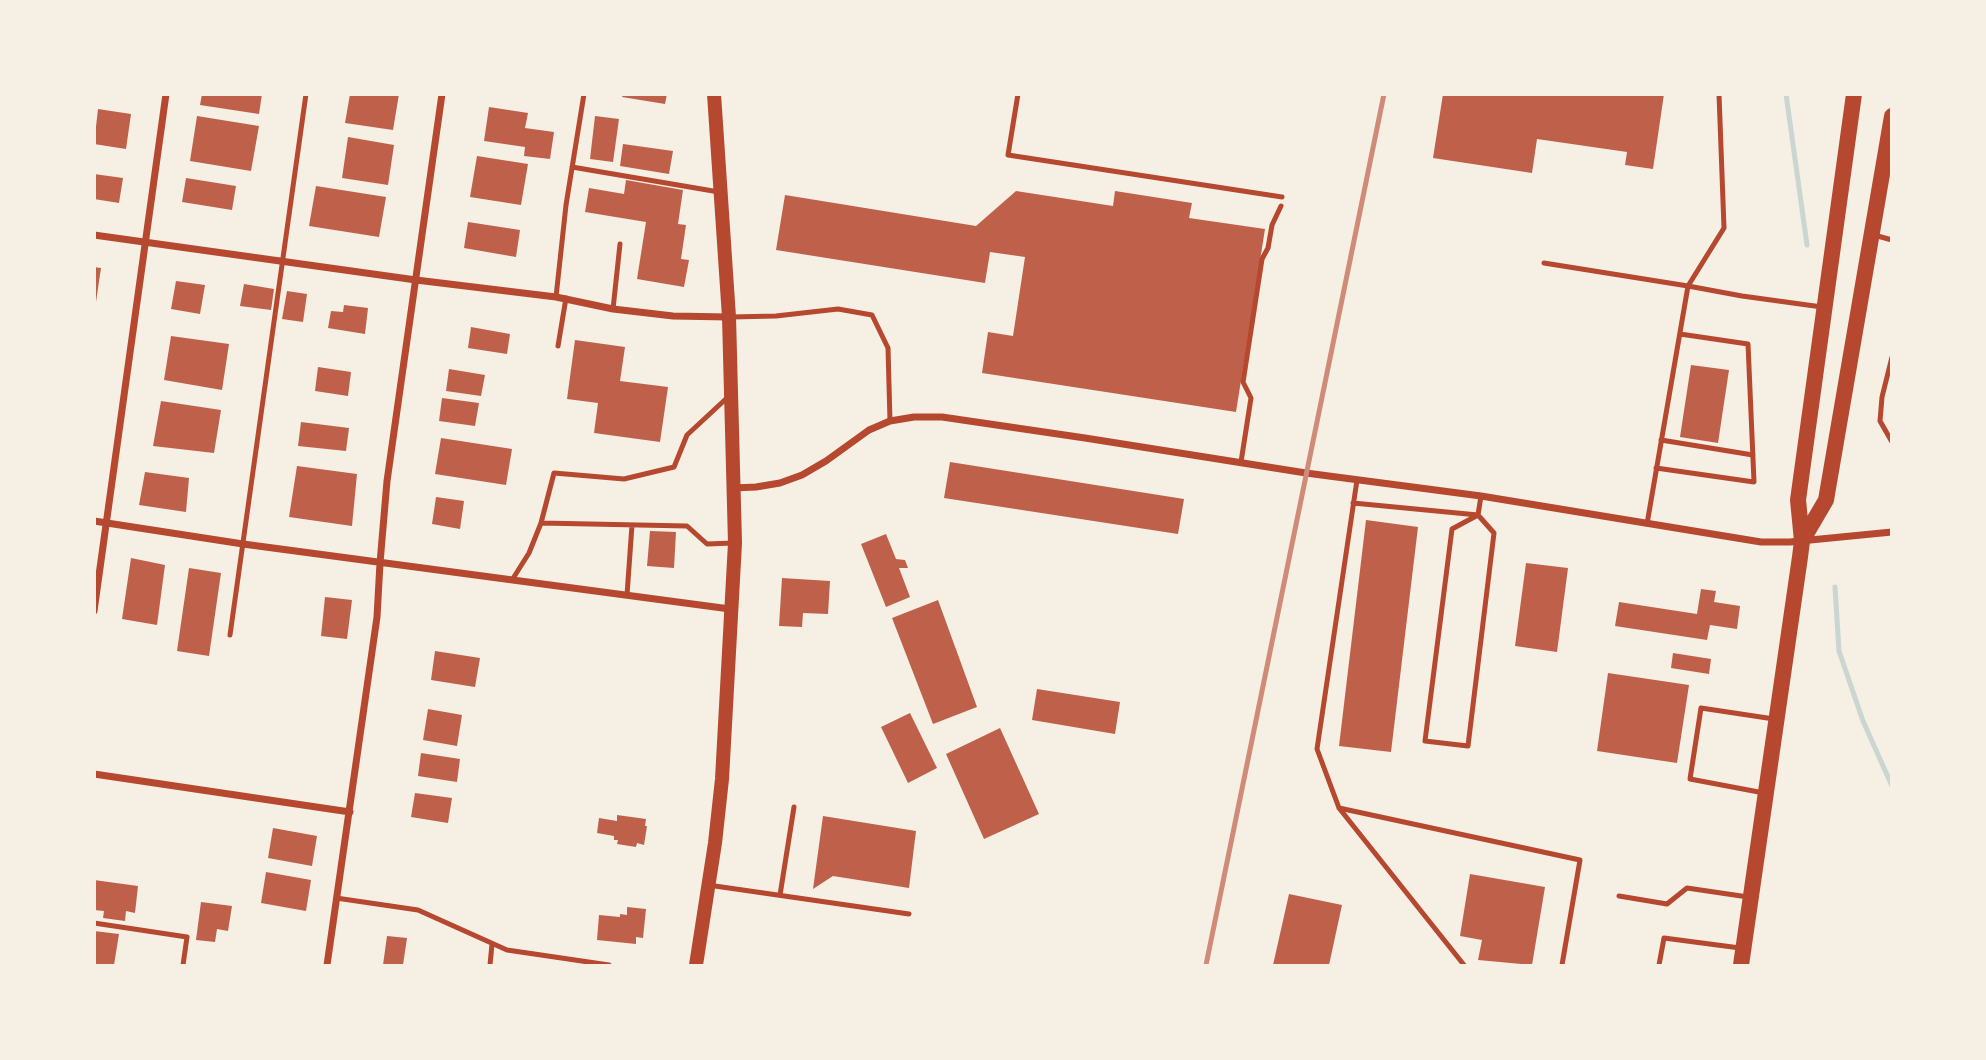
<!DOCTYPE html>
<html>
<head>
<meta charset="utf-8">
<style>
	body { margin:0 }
	#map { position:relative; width:1986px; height:1060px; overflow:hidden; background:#f6efe4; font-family:Raleway,sans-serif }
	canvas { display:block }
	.frame { position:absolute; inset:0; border:96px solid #f6efe4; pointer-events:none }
</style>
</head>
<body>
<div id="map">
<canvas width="1986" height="1060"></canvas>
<div class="frame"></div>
</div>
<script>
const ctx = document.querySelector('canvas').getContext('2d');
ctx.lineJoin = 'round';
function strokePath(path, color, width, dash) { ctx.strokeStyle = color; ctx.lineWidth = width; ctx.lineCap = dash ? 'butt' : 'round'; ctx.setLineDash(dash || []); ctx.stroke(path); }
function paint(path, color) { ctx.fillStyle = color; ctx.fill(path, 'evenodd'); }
strokePath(new Path2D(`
	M1786,94L1807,245
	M1835,587L1839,651L1863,721L1892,786`), '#c9d6d2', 5);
paint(new Path2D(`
	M202,94H262L259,114L200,105Z
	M350,94H399L393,130L345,123Z
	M623,94H667L665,104L622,97Z
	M1443,94H1664L1653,169L1625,165L1627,152L1537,139L1532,173L1433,158Z
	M489,107L528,113L525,128L554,132L550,159L524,156L525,147L484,141Z
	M98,109L131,114L126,149L94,144Z
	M197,116L259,126L251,171L190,161Z
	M595,116L619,119L613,162L590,159Z
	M348,137L394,145L388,185L342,178Z
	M623,144L673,151L669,174L620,166Z
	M477,156L528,164L521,205L470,197Z
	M94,174L123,178L119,203L94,199Z
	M186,178L236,186L232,210L182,202Z
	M626,180L683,190L678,224L686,225L681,259L689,260L684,287L637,279L646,222L585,212L589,188L624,194Z
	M316,186L386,197L379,237L309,226Z
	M1016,191L1113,206L1115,191L1192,203L1189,218L1265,229L1236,412L982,373L988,332L1013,336L1025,257L990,252L985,283L776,250L785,195L976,226Z
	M468,222L520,230L516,257L464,248Z
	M94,267L101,268L96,302H94Z
	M176,281L205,285L200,314L171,309Z
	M244,284L274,289L271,310L240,306Z
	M287,291L307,294L303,322L282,319Z
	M344,305L368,308L365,334L328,328L331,311L343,312Z
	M471,327L510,334L507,354L468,348Z
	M171,336L229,344L222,390L164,380Z
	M575,340L625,347L620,381L668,387L660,442L594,433L598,403L567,399Z
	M1691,365L1729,370L1718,443L1680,437Z
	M318,367L351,372L348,396L315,391Z
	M449,369L485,375L481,396L446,391Z
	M442,398L479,403L475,426L439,421Z
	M161,401L221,410L214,453L153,446Z
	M301,422L349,428L346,451L298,446Z
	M441,438L512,449L506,485L435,474Z
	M950,462L1184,499L1178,534L944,498Z
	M297,466L357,474L352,526L289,517Z
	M145,472L189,478L186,512L139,505Z
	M436,497L464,501L460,529L432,524Z
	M1366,520L1418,527L1391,752L1339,746Z
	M650,531L676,532L674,568L647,566Z
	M886,534L896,559L905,560L908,568H899L910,597L886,607L861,544Z
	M131,558L165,565L157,625L122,619Z
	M1526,563L1568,568L1557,652L1515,646Z
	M189,568L221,573L209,656L177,651Z
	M782,578L830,581L828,614L803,613L802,627L779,626Z
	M1701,589L1716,591L1714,602L1740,606L1737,629L1710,625L1707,640L1615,626L1619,602L1697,614Z
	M325,597L352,600L347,639L321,636Z
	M938,600L977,707L933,724L892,618Z
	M435,651L480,658L475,687L431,680Z
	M1673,653L1711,659L1709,674L1671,668Z
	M1608,673L1689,685L1677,763L1597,751Z
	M1037,689L1120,702L1115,734L1032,720Z
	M428,709L462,715L457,746L423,740Z
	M910,713L937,768L908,783L881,727Z
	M1000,728L1039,814L984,839L946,754Z
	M421,753L460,759L457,782L418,776Z
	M415,793L452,798L448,823L411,817Z
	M617,815L646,819L645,826H647L644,845L637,843L636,847L617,844L618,840H614V836L597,833L599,818L617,821Z
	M823,816L916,831L909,888L833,876L813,889Z
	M273,828L317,836L312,866L268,858Z
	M266,872L311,880L306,911L261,903Z
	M1470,874L1545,887L1532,965L1478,960L1482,940L1460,936Z
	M94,880L138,886L135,913L126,911L125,921L103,918L104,911L94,910Z
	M1289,894L1342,905L1329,965H1273Z
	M201,902L232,906L228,931L217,929L215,942L196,940Z
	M627,907L646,909L643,938L636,937V944L597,940L599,915L620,917V914L627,915Z
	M94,931L119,934L114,965H94Z
	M387,936L407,938L403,965H383Z`), '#bf614a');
strokePath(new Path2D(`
	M1018,94L1008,155L1282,197
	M572,167L719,192
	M1874,235L1892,240
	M1544,263L1688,286L1724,228L1719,94
	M556,297L566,205L584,94
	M613,309L620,244
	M731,317L776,316L838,309L872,315L888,348L890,421
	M558,346L566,298
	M1892,357L1882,397L1880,421L1892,442
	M1661,440L1753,455
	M1241,462L1251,398L1243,382L1262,259L1268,248L1272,225L1281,206
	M1656,468L1754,482L1748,344L1680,334
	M1357,480L1317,749L1339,808L1464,965
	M1353,503L1478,515L1494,533L1468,746L1425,741L1452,529L1478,515L1481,496
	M541,523L554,473L624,479L674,467L687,435L728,397
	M1647,524L1688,286L1742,296L1822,307
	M512,580L529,553L541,523L687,526L707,544L733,543
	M627,595L632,525
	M230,635L306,94
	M1764,793L1690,779L1701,708L1774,719
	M1339,808L1580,860L1562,965
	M708,885L909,914
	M780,895L794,807
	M1619,896L1667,904L1687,888L1748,897
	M336,898L418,910L507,950L609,965
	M94,923L187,937L183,965
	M490,965L492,944
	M1659,965L1664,938L1740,948`), '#b5482f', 5);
strokePath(new Path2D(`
	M94,235L416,280L556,297L613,309L673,316L728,317
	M733,488L756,487L780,483L802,475L826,461L869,430L890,421L914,417H942L1085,438L1306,473L1481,496L1761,542H1790L1892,532
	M94,521L243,544L730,609
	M94,611L166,94
	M94,774L350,812
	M327,965L377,617L380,563L387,481L442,94`), '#b5482f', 7);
strokePath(new Path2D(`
	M696,965L715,843L722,779L735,543L729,317L714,94`), '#b5482f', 14);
strokePath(new Path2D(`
	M1802,541L1826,500L1892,116
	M1741,965L1800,557L1802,541L1798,500L1854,94`), '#b5482f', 16);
strokePath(new Path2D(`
	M1206,965L1384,94`), '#cf8b77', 5);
</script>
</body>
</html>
